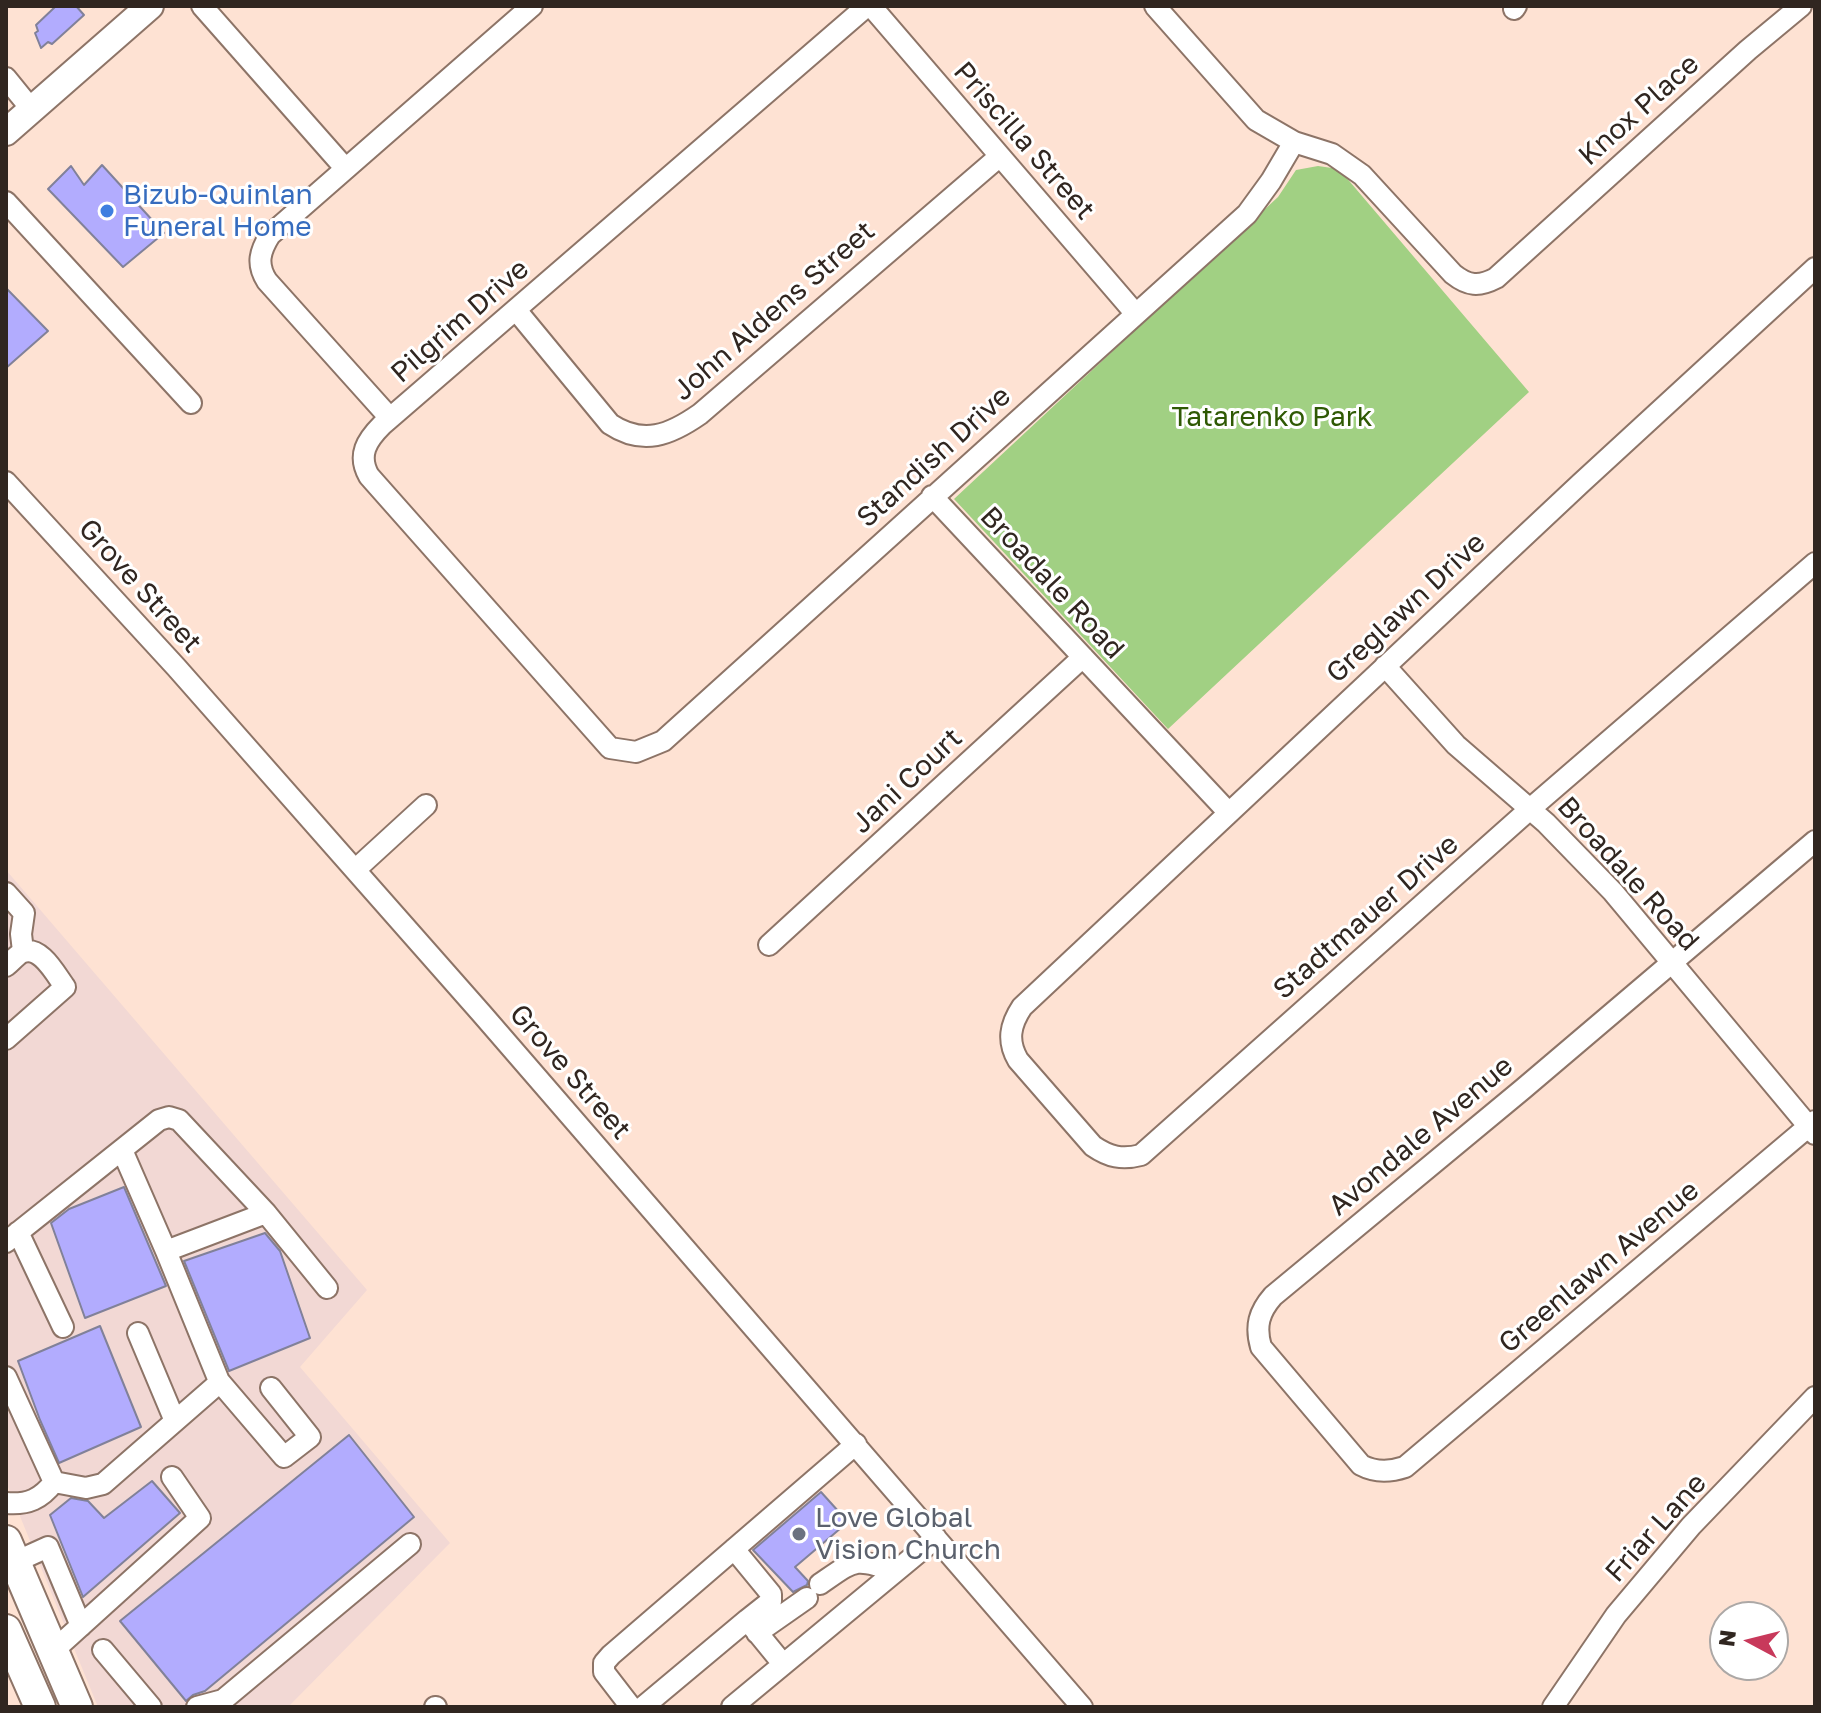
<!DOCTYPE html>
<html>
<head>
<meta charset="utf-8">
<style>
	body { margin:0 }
	#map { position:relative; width:1821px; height:1713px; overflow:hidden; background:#fee2d3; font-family:"Golos Text",sans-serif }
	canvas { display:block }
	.frame { position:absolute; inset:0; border:8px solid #302620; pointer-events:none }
	.north { position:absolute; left:1709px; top:1601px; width:80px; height:80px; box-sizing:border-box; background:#fff; border:2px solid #aca8a6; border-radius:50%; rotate:277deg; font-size:22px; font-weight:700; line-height:32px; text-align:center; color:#302620 }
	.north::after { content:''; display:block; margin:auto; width:28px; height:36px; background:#c8395b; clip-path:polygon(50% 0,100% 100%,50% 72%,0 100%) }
</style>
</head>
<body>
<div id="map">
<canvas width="1821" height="1713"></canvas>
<div class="frame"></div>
<div class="north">N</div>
</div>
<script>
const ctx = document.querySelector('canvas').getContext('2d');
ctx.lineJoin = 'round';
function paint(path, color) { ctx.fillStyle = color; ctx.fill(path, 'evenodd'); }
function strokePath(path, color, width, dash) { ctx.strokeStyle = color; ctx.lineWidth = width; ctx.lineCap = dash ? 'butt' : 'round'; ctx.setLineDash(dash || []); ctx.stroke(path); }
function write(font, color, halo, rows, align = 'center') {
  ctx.font = font + ' "Golos Text",sans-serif'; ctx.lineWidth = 6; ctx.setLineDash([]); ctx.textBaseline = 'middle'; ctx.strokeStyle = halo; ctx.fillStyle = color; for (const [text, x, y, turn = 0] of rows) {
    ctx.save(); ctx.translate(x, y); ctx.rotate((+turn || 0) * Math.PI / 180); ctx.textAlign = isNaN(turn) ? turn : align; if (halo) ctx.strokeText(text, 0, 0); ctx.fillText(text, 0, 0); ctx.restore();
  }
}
paint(new Path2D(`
	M6,870L367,1290L300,1367L450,1543L288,1707H98L6,1482Z`), '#f2d8d4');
paint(new Path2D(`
	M1318,166L1339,169L1529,392L1168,729L954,499L1278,197L1296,170Z`), '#a1d083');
const building = new Path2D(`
	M56,6H76L84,15L52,44L48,42L41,48L35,33L38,31L36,25Z
	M102,165L164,233L123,267L48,189L71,166L84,185Z
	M6,288L48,331L6,368Z
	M124,1187L166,1286L85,1318L51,1223L69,1209Z
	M265,1233L280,1251L310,1338L229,1371L184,1261Z
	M100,1326L141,1427L59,1463L40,1420L18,1361Z
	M349,1435L414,1517L205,1691L193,1695L186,1701L120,1621Z
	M152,1481L180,1513L83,1597L50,1515L71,1498L88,1501L104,1518Z
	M821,1492L848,1522L795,1567L808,1581L807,1585L793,1592L753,1550Z`);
paint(building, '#b2acfe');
strokePath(building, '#818199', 2);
const minor = new Path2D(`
	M202,6L345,168
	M867,6L382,425C367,440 357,455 369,476L610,748L636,752L663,741L1247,214L1271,181L1294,142
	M871,6L1135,313
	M1155,6L1256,120L1294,142L1332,154L1362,175L1453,274C1468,286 1479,287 1496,278L1748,50L1801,6
	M1514,9L1516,6
	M6,78L32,110
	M6,202L191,403
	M1815,268L1581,483L1022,1007C1010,1025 1007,1041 1018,1060L1093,1146C1109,1157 1122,1160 1141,1155L1530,809L1815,563
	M516,310L610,424C643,446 670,435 700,414L1000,156
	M390,418L267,281C256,264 260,251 270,235L532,6
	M6,482L176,667L482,1014L1082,1707
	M932,496L1229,813
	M1385,666L1456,745L1546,823L1613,892L1815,1134
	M1815,841L1523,1089L1273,1296C1259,1312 1255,1326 1261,1347L1361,1465C1376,1473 1390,1472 1405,1467L1815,1121
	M355,870L426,805
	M6,893L24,913L21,934L23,951
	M769,945L1083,657
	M6,966C11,962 16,956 21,953C40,943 56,975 65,987L6,1039
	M122,1150L166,1251
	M266,1213L166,1251L219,1381L284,1457L310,1437L271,1388
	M18,1232L63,1327
	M6,1242L159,1120L169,1117L179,1120L266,1213L327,1288
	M138,1333L175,1421
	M6,1377L54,1482L86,1488L103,1484L220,1382
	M6,1503C28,1505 41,1499 54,1482
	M734,1549L771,1594V1601L747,1620
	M15,1562L48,1547L81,1626
	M820,1584C855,1560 854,1557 895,1571
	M757,1633L807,1598
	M103,1650L151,1707
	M53,1651L200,1518L172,1477
	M197,1707L223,1700L410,1544
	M435,1707H436
	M631,1707L604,1672V1663L611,1655L856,1444
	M643,1707L747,1620L783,1664
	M732,1707L936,1538
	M1553,1707L1616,1615L1691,1526L1815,1397`);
const major = new Path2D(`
	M6,132L150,6`);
const highway = new Path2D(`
	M6,1541L77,1707
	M6,1630L40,1707`);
strokePath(minor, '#8d7467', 24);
strokePath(major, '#8d7467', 30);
strokePath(highway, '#8d7467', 34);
strokePath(minor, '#fff', 20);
strokePath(major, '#fff', 26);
strokePath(highway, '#fff', 30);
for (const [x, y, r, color] of [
	[107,211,8,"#3f7fe0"],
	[799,1534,8,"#6b7280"]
]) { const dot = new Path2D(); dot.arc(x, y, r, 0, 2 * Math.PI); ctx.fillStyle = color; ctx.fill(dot); strokePath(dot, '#fff', 3); }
write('28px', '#302620', '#fff', [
	["Knox Place",1639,110,-42],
	["Priscilla Street",1024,141,49],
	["John Aldens Street",774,311,-41],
	["Pilgrim Drive",460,321,-41],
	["Standish Drive",934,457,-42],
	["Broadale Road",1052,583,47],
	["Grove Street",140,586,48],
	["Greglawn Drive",1406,608,-43],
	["Jani Court",907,781,-43],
	["Broadale Road",1628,874,48],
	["Stadtmauer Drive",1366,917,-41],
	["Grove Street",570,1072,49],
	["Avondale Avenue",1421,1136,-40],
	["Greenlawn Avenue",1599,1267,-40],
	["Friar Lane",1656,1528,-48]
]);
write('28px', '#366cbe', '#fff', [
	["Bizub-Quinlan",123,195],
	["Funeral Home",123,227]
], 'left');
write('28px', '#2f5904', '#fff', [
	["Tatarenko Park",1272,417]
]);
write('28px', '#5b616d', '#fff', [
	["Love Global",815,1518],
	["Vision Church",815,1550]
], 'left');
</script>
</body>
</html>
